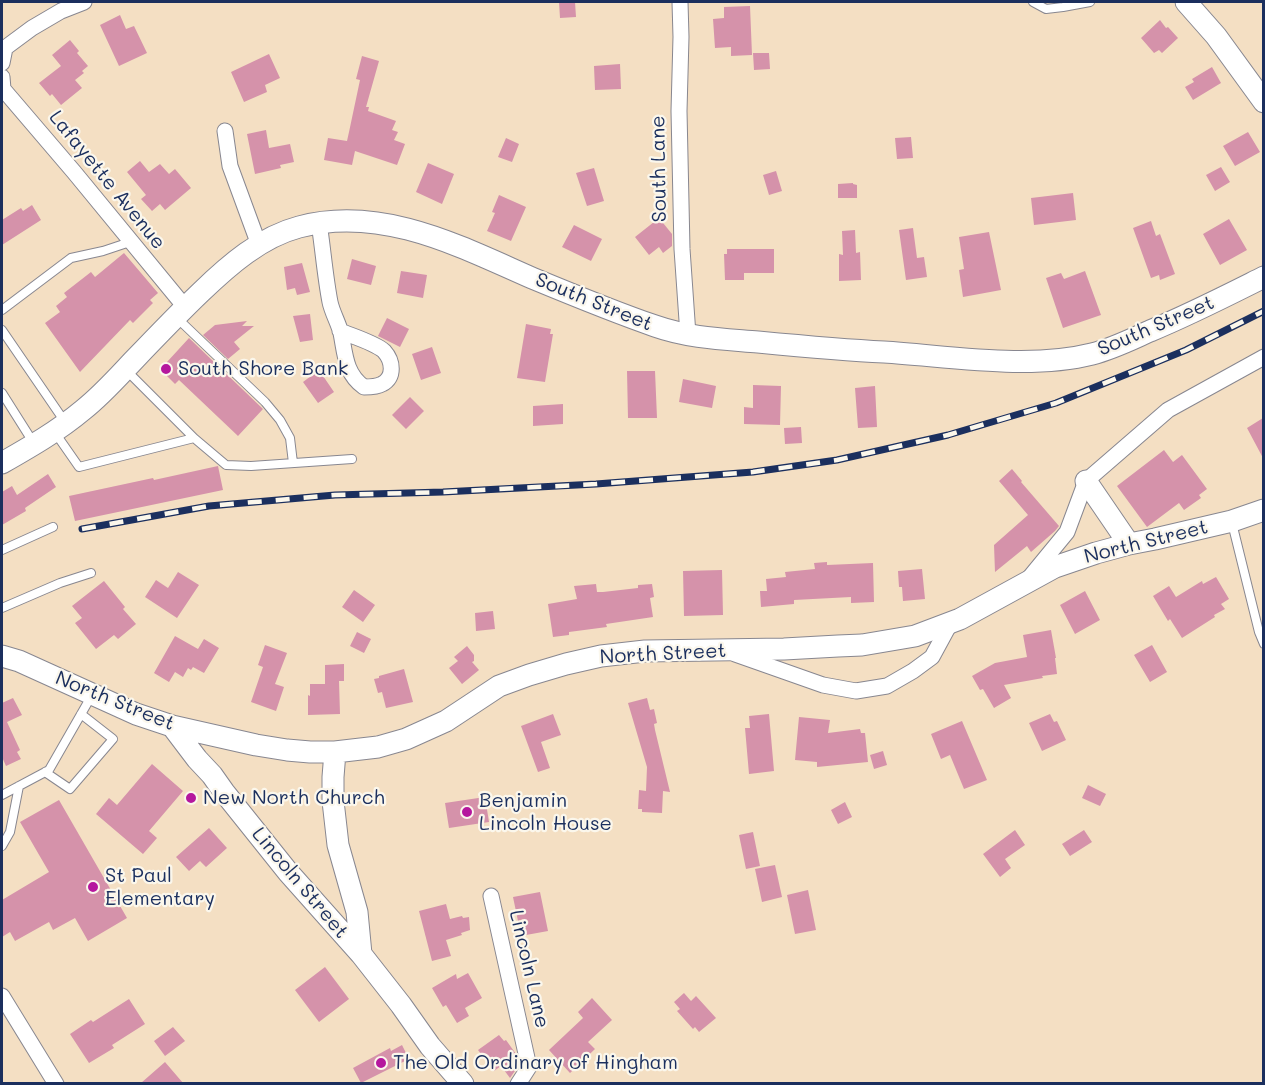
<!DOCTYPE html>
<html>
<head>
<meta charset="utf-8">
<style>
	body { margin:0 }
	#map { position:relative; width:1265px; height:1085px; overflow:hidden; background:#f4dfc3; font-family:Mali,sans-serif }
	canvas { display:block }
	.frame { position:absolute; inset:0; border:3px solid #1b2f5e; pointer-events:none }
</style>
</head>
<body>
<div id="map">
<canvas width="1265" height="1085"></canvas>
<div class="frame"></div>
</div>
<script>
const ctx = document.querySelector('canvas').getContext('2d');
ctx.lineJoin = 'round';
function paint(path, color) { ctx.fillStyle = color; ctx.fill(path, 'evenodd'); }
function strokePath(path, color, width, dash) { ctx.strokeStyle = color; ctx.lineWidth = width; ctx.lineCap = dash ? 'butt' : 'round'; ctx.setLineDash(dash || []); ctx.stroke(path); }
function write(font, color, halo, rows, align = 'center') {
  ctx.font = font + ' Mali,sans-serif'; ctx.lineWidth = 4.5; ctx.setLineDash([]); ctx.textBaseline = 'middle'; ctx.strokeStyle = halo; ctx.fillStyle = color; for (const [text, x, y, turn = 0] of rows) {
    ctx.save(); ctx.translate(x, y); ctx.rotate((+turn || 0) * Math.PI / 180); ctx.textAlign = isNaN(turn) ? turn : align; if (halo) ctx.strokeText(text, 0, 0); ctx.fillText(text, 0, 0); ctx.restore();
  }
}
paint(new Path2D(`
	M559,2H575L576,17L560,18Z
	M750,6L752,55L731,56V47L715,48L713,19L724,18V7Z
	M120,15L126,29L134,26L147,53L119,66L100,25Z
	M1160,20L1166,28L1168,27L1178,38L1162,53L1159,50L1154,53L1141,38Z
	M70,40L79,51L77,53L88,66L82,71L84,73L75,80L82,88L61,105L52,94L50,96L39,83L61,66L52,55Z
	M753,53H769L770,69L754,70Z
	M269,54L280,78L265,85L267,92L244,102L231,72Z
	M362,56L379,61L366,107H369L368,111L396,121L392,130L398,132L394,140L405,144L397,165L355,151L352,165L324,160L328,138L347,141L349,132H351H349L360,80L356,79Z
	M620,64L621,89L595,90L594,66Z
	M1212,67L1221,83L1193,100L1185,87L1194,82L1192,79Z
	M266,130L269,148L290,144L294,162L280,165L281,168L255,174L247,134Z
	M1248,132L1260,152L1235,166L1223,146Z
	M911,137L913,158L897,159L895,138Z
	M506,138L519,144L512,162L498,157Z
	M140,161L149,172L160,164L169,174L175,169L191,188L165,210L160,204L152,211L141,199L146,195L127,172Z
	M428,163L454,174L442,204L416,192Z
	M1221,167L1230,182L1215,191L1206,175Z
	M594,168L604,201L587,206L576,173Z
	M776,171L782,191L769,195L763,175Z
	M853,183V184L857,185V198H838V184Z
	M1073,193L1076,220L1034,225L1031,198Z
	M499,195L526,207L511,241L487,231L495,213L492,212Z
	M32,205L41,220L2,245V220L21,208L23,211Z
	M659,218L672,234V246L663,253L659,247L649,255L635,237Z
	M1229,219L1247,250L1220,265L1203,234Z
	M1151,221L1156,236L1160,234L1175,274L1160,280L1159,275L1151,278L1133,228Z
	M574,225L602,239L591,261L562,247Z
	M913,228L917,258L924,257L927,277L906,280L899,230Z
	M855,230L856,253L860,252L861,280L839,281V254L843,255L842,231Z
	M989,232L1001,290L963,297L959,270L964,269L959,237Z
	M727,249H774V273H744V280H725L724,254H727Z
	M124,253L158,293L150,300L153,303L133,323L130,320L80,372L45,323L60,312L56,306L67,297L64,293L91,272L95,277Z
	M352,259L376,266L371,285L347,279Z
	M302,263L310,292L297,295L295,288L287,290L284,267Z
	M401,271L427,275L423,298L397,293Z
	M1085,271L1101,315L1063,328L1046,278L1061,273L1064,279Z
	M310,314L313,340L300,342L293,316Z
	M387,318L409,329L400,347L378,336Z
	M247,321L242,326H254L234,342L240,349L228,359L203,335L215,325Z
	M526,324L551,329L550,334H553L545,382L517,378Z
	M189,338L263,409L238,436L179,380L175,384L167,376V362Z
	M432,347L441,373L421,380L412,354Z
	M319,370L334,392L318,403L303,382Z
	M627,371H655L657,418H628Z
	M683,379L716,386L712,408L679,402Z
	M753,385L781,386L780,425L744,424V407L753,408Z
	M875,386L877,427L858,428L855,388Z
	M410,397L424,411L406,429L392,415Z
	M563,404V424L533,426V406Z
	M1263,418V458L1247,428Z
	M801,427L802,443L785,444L784,428Z
	M1164,450L1173,462L1182,455L1207,489L1199,495L1201,498L1184,510L1179,503L1147,527L1117,486Z
	M218,466L223,490L75,521L69,496L153,478L154,480Z
	M1012,469L1022,481L1021,482L1059,526L1055,531L1031,552L1027,546L995,572L994,545L1028,515L999,481Z
	M48,474L56,487L25,508L26,511L2,525V492L12,486L17,495Z
	M827,562V565L873,563L874,602L851,603V597L794,600V604L761,607L760,591H767L766,579L786,577L785,572L815,569L814,563Z
	M922,569L925,599L903,601L902,587H899L898,571Z
	M722,570L723,615L684,616L683,571Z
	M178,572L199,585L177,618L145,597L156,580L168,588Z
	M1216,577L1229,599L1221,604L1225,609L1214,615L1215,617L1182,638L1170,619L1168,621L1153,596L1169,586L1176,597L1202,581L1203,584Z
	M104,581L125,607L123,609L136,624L118,639L114,635L96,649L75,623L82,618L72,606Z
	M596,584L597,592H603L638,588V585L652,584L654,597L650,598L653,617L606,624L607,627L569,632V635L553,637L548,604L577,599L574,586Z
	M354,590L375,605L363,622L342,607Z
	M1085,591L1100,620L1075,634L1060,605Z
	M493,611L495,629L476,631L475,613Z
	M1051,630L1056,658H1055L1057,674L1042,676L1043,678L1004,685L1011,698L994,708L983,689L980,690L972,676L995,663L1027,657L1023,635Z
	M357,632L371,639L364,653L350,646Z
	M175,636L198,649L204,639L219,648L204,673L193,667L191,670L188,668L183,677L175,672L169,682L154,673Z
	M265,645L287,653L275,684L284,687L276,711L251,702L263,667L258,665Z
	M1152,645L1167,672L1150,682L1134,655Z
	M467,646L474,655V661L472,662L479,670L462,684L449,668L458,661L454,657Z
	M344,664V681H339L340,714L308,715V695L310,696V684H325V665Z
	M404,669L413,702L386,708L382,692L378,693L374,679L379,678V676Z
	M13,698L22,715L7,722L20,750L17,752L21,759L6,766L2,757V703Z
	M647,698L650,710L654,709L657,723L654,724L655,730L670,792L663,791L662,813L642,812V809H638L639,790L646,791L647,767L628,703Z
	M553,714L561,735L541,742L550,768L538,772L521,726Z
	M769,714L774,771L749,774L745,728H750L749,716Z
	M1050,714L1054,722L1057,721L1066,740L1042,751L1029,723Z
	M799,717L830,720L828,733L860,729L861,733H865L868,762L817,767V762L795,760Z
	M962,721L987,780L964,789L950,755L941,759L931,734Z
	M883,751L887,765L874,769L870,755Z
	M152,764L183,791L149,831L157,838L143,854L96,814L109,798L117,805Z
	M1088,785L1106,794L1100,806L1082,798Z
	M485,797L489,822L449,828L445,803Z
	M59,800L127,918L88,941L75,918L53,930L49,922L15,941L10,932L2,937V900L49,872L20,822Z
	M845,802L852,817L838,824L831,810Z
	M209,828L227,848L206,867L200,861L189,871L176,857Z
	M1015,830L1025,845L1005,859L1011,868L1000,877L983,854Z
	M1084,830L1092,842L1070,856L1062,844Z
	M753,832L760,866L746,869L739,835Z
	M775,865L782,897L762,902L755,869Z
	M808,890L816,930L795,934L787,895Z
	M540,892L548,931L526,935L523,919L518,921L513,897Z
	M446,904L450,919L462,916L463,918L469,917L470,930L461,933L462,935L446,940L451,956L432,961L419,911Z
	M325,967L349,999L319,1022L295,990Z
	M468,973L482,998L465,1008L469,1016L457,1023L446,1005L443,1007L432,988L456,974L457,979Z
	M684,993L691,1001L696,996L716,1018L699,1032L695,1027L693,1029L677,1011L680,1009L674,1002Z
	M592,998L612,1020L588,1042L595,1049L570,1073L549,1050L583,1018L578,1012Z
	M129,999L145,1024L112,1045L114,1048L89,1063L70,1034L91,1020L93,1022Z
	M173,1027L185,1041L165,1056L154,1041Z
	M499,1035L504,1041L506,1040L516,1054L519,1065L510,1078L501,1066L494,1071L478,1050Z
	M402,1045L409,1059L361,1083L353,1068L390,1048L391,1051Z
	M165,1062L183,1083H141Z`), '#d592aa');
const lane = new Path2D(`
	M1033,2L1046,9L1063,7L1090,2
	M2,310L71,258L103,251L130,242
	M177,318L265,402L280,420L290,438L293,463
	M2,330L65,422
	M2,393L33,442
	M56,434L79,467L194,438L126,370
	M194,438L226,465L251,466L352,459
	M1232,523L1259,632L1264,644
	M2,550L53,527
	M2,608L60,583L91,573
	M45,772L70,789L113,739L81,714
	M2,795L49,770L92,695
	M2,846L10,832L19,786`);
const street = new Path2D(`
	M680,2L681,37L679,111L682,249L688,335
	M2,63L5,48L32,28L61,11L84,2
	M2,77L3,89L74,172L185,307
	M225,131L230,166L259,245
	M319,223C323,249 325,276 330,302C332,312 338,322 341,333C345,353 345,374 364,387C370,387 377,387 382,384C395,377 393,361 384,351C375,343 352,336 340,331
	M1030,577L1067,532L1086,481L1168,410L1264,357
	M735,654L823,685L856,691L887,686L913,671L932,657L951,622
	M491,896L529,1067L518,1084
	M2,996L56,1084`);
const secondary = new Path2D(`
	M1186,2L1216,36L1264,102
	M2,463C30,447 58,431 83,410C101,396 117,378 133,361C155,338 178,314 201,292C229,265 261,237 299,227C381,205 459,246 532,278C573,295 614,312 655,326C689,338 724,339 758,342C800,346 842,350 884,352C948,356 1029,370 1092,354C1112,349 1132,339 1150,331C1189,315 1226,296 1264,277
	M1086,481L1129,544
	M2,656L19,661L136,714L172,726L256,745L287,750L310,752H335L378,747L406,739L446,721L499,686L529,675L566,664L601,656L645,651L784,649L838,646L862,645L915,636L960,619L1055,567L1096,553L1129,544L1155,539L1232,521L1264,510
	M172,726L197,759L212,775L224,792L288,872L361,954L401,1005L430,1046L463,1084
	M335,752L333,777V801L338,845L357,912L361,954`);
strokePath(lane, '#888790', 10);
strokePath(street, '#888790', 17);
strokePath(secondary, '#888790', 23);
strokePath(lane, '#fff', 8);
strokePath(street, '#fff', 15);
strokePath(secondary, '#fff', 21);
const rail = new Path2D(`
	M82,529L209,506L335,495L443,492L596,484L753,472L837,460L948,435L1056,403L1186,350L1264,311`);
strokePath(rail, '#1b2f5e', 7);
strokePath(rail, '#fbf7ec', 4.5, [14]);
for (const [x, y, r, color] of [
	[166,369,6,"#b5179e"],
	[191,798,6,"#b5179e"],
	[467,812,6,"#b5179e"],
	[93,887,6,"#b5179e"],
	[381,1063,6,"#b5179e"]
]) { const dot = new Path2D(); dot.arc(x, y, r, 0, 2 * Math.PI); ctx.fillStyle = color; ctx.fill(dot); strokePath(dot, '#fbf7ec', 2); }
write('20px', '#1b2f5e', '#fbf7ec', [
	["South Lane",659,169,-91],
	["Lafayette Avenue",107,180,51],
	["South Street",594,302,22],
	["South Street",1156,326,-23],
	["North Street",1146,542,-14],
	["North Street",663,654,-3],
	["North Street",115,701,22],
	["Lincoln Street",300,883,50],
	["Lincoln Lane",529,969,77]
]);
write('20px', '#1b2f5e', '#fbf7ec', [
	["South Shore Bank",178,369],
	["New North Church",203,798],
	["Benjamin",479,801],
	["Lincoln House",479,824],
	["St Paul",105,876],
	["Elementary",105,899],
	["The Old Ordinary of Hingham",393,1063]
], 'left');
</script>
</body>
</html>
